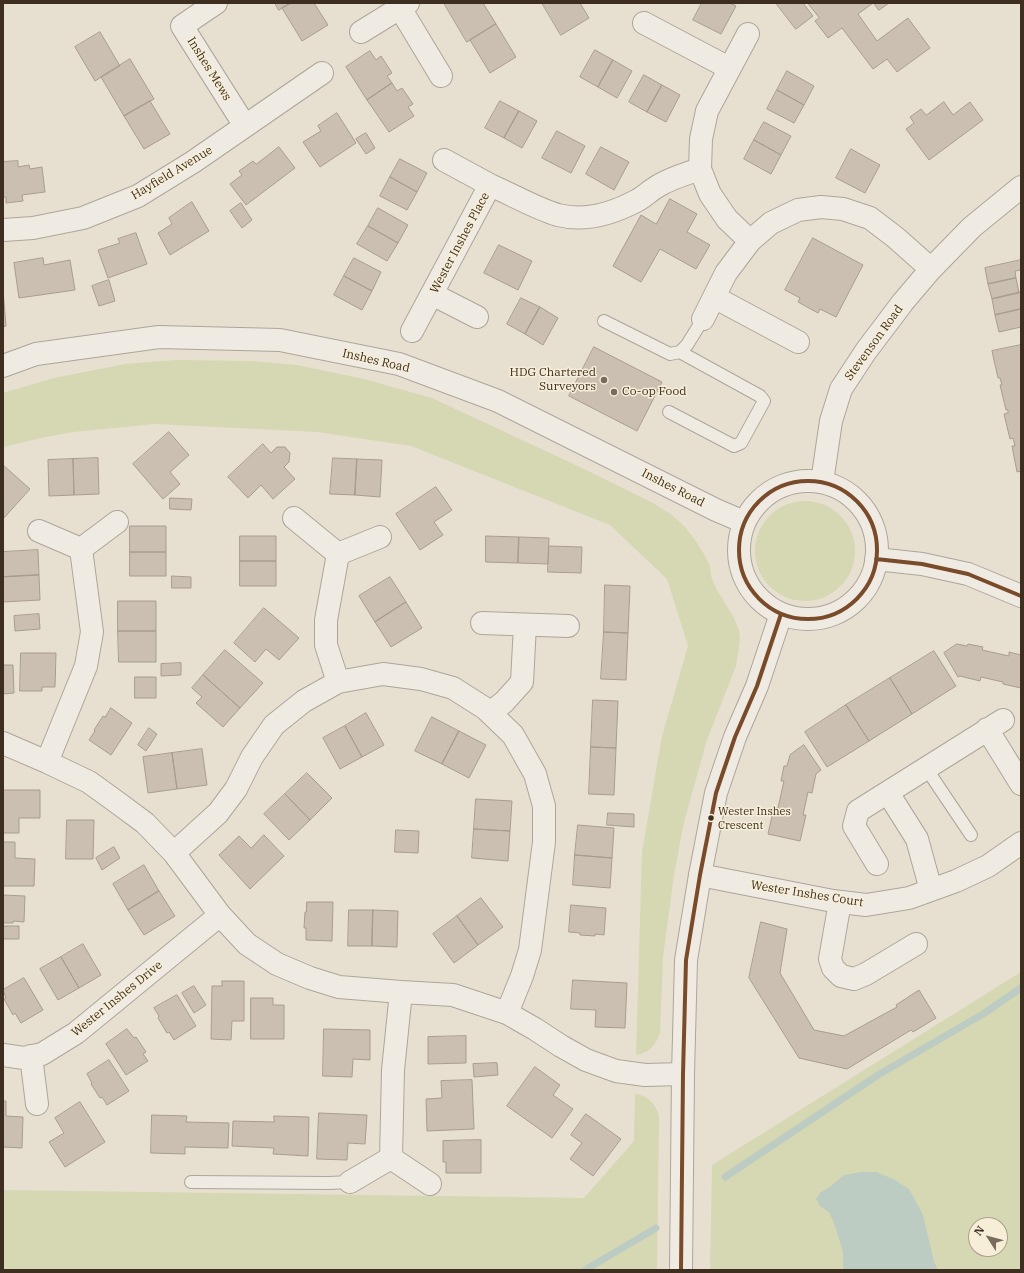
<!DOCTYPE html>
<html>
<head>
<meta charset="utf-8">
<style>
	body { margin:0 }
	#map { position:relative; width:1024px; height:1273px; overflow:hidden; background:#e7e0d1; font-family:"IBM Plex Serif",serif }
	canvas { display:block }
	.frame { position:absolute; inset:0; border:4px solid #3d2e20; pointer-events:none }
	.north { position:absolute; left:968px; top:1217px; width:40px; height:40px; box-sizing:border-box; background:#f7eed8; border:1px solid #ada18e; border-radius:50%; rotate:306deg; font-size:11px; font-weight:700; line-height:16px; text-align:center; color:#3d2e20 }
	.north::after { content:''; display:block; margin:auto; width:14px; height:18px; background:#786c5e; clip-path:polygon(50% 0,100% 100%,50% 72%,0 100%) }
</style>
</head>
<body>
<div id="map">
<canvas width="1024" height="1273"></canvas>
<div class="frame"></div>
<div class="north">N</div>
</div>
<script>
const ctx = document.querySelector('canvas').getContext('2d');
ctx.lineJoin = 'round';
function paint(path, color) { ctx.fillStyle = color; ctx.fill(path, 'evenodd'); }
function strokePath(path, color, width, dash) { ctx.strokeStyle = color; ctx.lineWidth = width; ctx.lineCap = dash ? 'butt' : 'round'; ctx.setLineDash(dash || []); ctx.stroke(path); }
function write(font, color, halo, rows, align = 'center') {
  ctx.font = font + ' "IBM Plex Serif",serif'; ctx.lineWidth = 3; ctx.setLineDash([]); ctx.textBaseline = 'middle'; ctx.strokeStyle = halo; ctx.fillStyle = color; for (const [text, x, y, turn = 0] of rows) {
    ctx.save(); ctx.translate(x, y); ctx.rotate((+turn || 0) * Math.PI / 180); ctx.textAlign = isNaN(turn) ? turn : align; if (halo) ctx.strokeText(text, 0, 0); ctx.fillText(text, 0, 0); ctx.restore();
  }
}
paint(new Path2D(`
	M176,360L252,361L297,365L364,379L432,398L580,467L653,503L672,515L685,527L695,540L704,554L710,566L711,576L716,588L734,618L739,630L740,640L736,666L707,740L684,822L674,875L663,957L660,1033C656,1045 649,1053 636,1055L642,852L662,736L688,646L667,579L610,525L411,446L317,432L155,424L73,432L41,438L3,447V393L54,378L125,364Z
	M755 551a50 50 0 1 1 100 0a50 50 0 1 1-100 0Z
	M1021,972V1270H710L712,1165ZM976,1225H1000V1249H976Z
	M635,1094C648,1095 656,1104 659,1116L657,1270H3V1190L584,1198L634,1141Z`), '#d6d7b3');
paint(new Path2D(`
	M861,1172H876L893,1179L909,1189L923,1215L934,1262L938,1270H843V1252L834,1223L829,1212L820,1206L816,1199L820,1193L831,1186L844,1175Z`), '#bcccc2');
strokePath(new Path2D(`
	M725,1177L878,1075L983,1014L1021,988
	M585,1270L656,1228`), '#bcccc2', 7);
const building = new Path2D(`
	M275,3H291L279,10Z
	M291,3H314L328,25L302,41L282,8Z
	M444,3H483L496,24L467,42Z
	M542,3H580L589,18L561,35Z
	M702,3H730L736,6L721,34L693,20Z
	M776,3H803L813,16L796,29Z
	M808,3H873L858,14L877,41L908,18L930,48L897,72L887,59L873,69L842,28L828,38L815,21L819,18Z
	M874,3H889L879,10Z
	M496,24L516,57L490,73L470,40Z
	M100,32L120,66L95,81L75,47Z
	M595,50L613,60L598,87L580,77Z
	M370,51L376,60L381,56L392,73L387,76L392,83L367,100L346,67Z
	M130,59L154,99L124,116L101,77Z
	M613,60L632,71L617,98L598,87Z
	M787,71L814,86L804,105L777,90Z
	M644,75L662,85L647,112L629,102Z
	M392,83L397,91L402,88L413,104L408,107L414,116L389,132L367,100Z
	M662,85L680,95L666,122L647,112Z
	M777,90L804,105L794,123L767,109Z
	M150,101L170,134L144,149L124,116Z
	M500,101L519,111L504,138L485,128Z
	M944,102L953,115L970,102L983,120L929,160L906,129L914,123L910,117L921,109L926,115Z
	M519,111L537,121L522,148L504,138Z
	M337,113L356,143L320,167L303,142L321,131L318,126Z
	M764,122L791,136L781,155L754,140Z
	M557,131L585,146L571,173L542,158Z
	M366,133L375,148L366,154L356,139Z
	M754,140L781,155L771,174L744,159Z
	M279,147L295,168L246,205L230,184L242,175L239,171L253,161L256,164Z
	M601,147L629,162L614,190L586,174Z
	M851,149L880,165L865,193L836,178Z
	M400,159L427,173L417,192L390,177Z
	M18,161V167L29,165L30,169L42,167L45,192L22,195L23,201L6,203V197H3V162Z
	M390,177L417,192L407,210L380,196Z
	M670,199L697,214L687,232L710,245L696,269L660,249L641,282L613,266L641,215L656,224Z
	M192,202L209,231L170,255L158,233L172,224L169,218Z
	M241,203L252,220L242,228L230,211Z
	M378,208L408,225L398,243L368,226Z
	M368,226L398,243L387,261L357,244Z
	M136,233L147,264L108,278L98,250L120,243L118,239Z
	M813,238L863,265L836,317L820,309L818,313L798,302L800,298L785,290Z
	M499,245L532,261L518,290L484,273Z
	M43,258L44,265L70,260L75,290L19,298L14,263Z
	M354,258L381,272L372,291L344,276Z
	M1021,260V270L1015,271L1016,278L988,284L985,268Z
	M344,276L372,291L362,310L334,295Z
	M1016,278L1019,293L992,299L988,284Z
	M109,280L115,301L99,306L92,286Z
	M3,290L6,326L3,327Z
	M1021,292V309L995,315L992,299Z
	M521,298L540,307L525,334L507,324Z
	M540,307L558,318L543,345L525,334Z
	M1021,309V327L999,332L995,315Z
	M1021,345V471L1017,472L1012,446H1015L1013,438L1010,439L1004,414L1008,413V410H1006L1000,385H1002L1000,378H998L992,351Z
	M594,347L662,382L637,431L569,396Z
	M169,432L189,455L170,472L180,484L163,499L133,464Z
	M263,444L271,453L277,447H285L290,453L289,462L284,467L295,479L273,499L261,485L248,498L228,477Z
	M98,458L99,494L74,495L73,459Z
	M333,458L357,459L355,495L330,494Z
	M73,459L74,495L49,496L48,460Z
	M357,459L382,460L380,497L355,495Z
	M3,465L30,489L3,519Z
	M436,487L452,510L434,522L443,535L420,550L396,514Z
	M170,498L192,499L191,510L170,509Z
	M130,526H166V552H130Z
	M240,536H276V561H240Z
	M486,536L519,537L518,563L486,562Z
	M519,537L549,538L548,564L518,563Z
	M549,546L582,547L581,573L548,572Z
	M38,550L39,575L3,577V552Z
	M130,552H166V576H130Z
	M240,561H276V586H240Z
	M39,575L40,600L3,602V577Z
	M172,576L191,577V588H172Z
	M390,577L406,602L375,622L359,596Z
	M605,585L630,586L628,633L604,632Z
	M118,601H156V631H118Z
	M406,602L422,628L391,647L375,622Z
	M264,608L299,638L279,660L266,649L255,662L234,643Z
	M39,614L40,629L15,631L14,616Z
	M118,631H156V662H119Z
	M604,632L628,633L626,680L601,679Z
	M957,644L967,646L968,644L983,647L982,650L1009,656V652L1021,655V688L1003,684V682L981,677L980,681L960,676L958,677L944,653Z
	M225,650L263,683L240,708L203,675Z
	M934,651L956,686L912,714L890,678Z
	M21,653H56L55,687H42V691H20Z
	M181,663V675L161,676V664Z
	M3,665H13L14,693L3,694Z
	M203,675L240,708L223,727L196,703L202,697L192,688Z
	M135,677H156V698H135Z
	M890,678L912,714L869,741L846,705Z
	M593,700L618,701L616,748L591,747Z
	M846,705L869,741L827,767L805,732Z
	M111,708L132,723L111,755L89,740L95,731L94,730L103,716L105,717Z
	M366,713L384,745L362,757L345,726Z
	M432,717L459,731L442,764L415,751Z
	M345,726L362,757L340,769L323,738Z
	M149,728L157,734L146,751L138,745Z
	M459,731L486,745L469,778L442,764Z
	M804,745L821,770L816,774L812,793L808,792L803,815H806L800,841L768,834L774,807L778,808L784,781H781L784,766H787L790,755Z
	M591,747L616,748L614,795L589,794Z
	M202,749L207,785L177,789L172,753Z
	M172,753L177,789L148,793L143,757Z
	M307,773L332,798L310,820L285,794Z
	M3,790H40V818H19V833H3Z
	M285,794L310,820L289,840L264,814Z
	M476,799L512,801L510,831L474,829Z
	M608,813L634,814V827L607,825Z
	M67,820H94L93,859H66Z
	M578,825L614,828L612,858L575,855Z
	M474,829L510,831L508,861L472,858Z
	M396,830L419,831L418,853L395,852Z
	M264,835L284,856L250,889L219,855L239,836L251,848Z
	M3,842H15V858L35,859L34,886H3Z
	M114,847L120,858L102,870L96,858Z
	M575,855L612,858L610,888L573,885Z
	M144,865L159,891L128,910L113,884Z
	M159,891L175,916L144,935L128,910Z
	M3,895L25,896L24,922L13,921V923H3Z
	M481,898L503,927L478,945L457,916Z
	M307,902H333L332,941L306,940V928H304L305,912H306Z
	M571,905L606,908L604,935L595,934V936L580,935V933L569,932Z
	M349,910H373L372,946H348Z
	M373,910L398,911L397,947L372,946Z
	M457,916L478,945L454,963L433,934Z
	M761,922L787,929L780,973L814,1030L844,1036L897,1007L896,1005L919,990L936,1018L913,1032L911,1030L847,1069L799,1058L749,978Z
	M3,926H19V939H3Z
	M83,944L101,975L79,988L61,957Z
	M61,957L79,988L58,1000L40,969Z
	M24,978L43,1010L21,1023L15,1013L13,1015L4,999L6,998L3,990Z
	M573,980L627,983L625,1028L595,1027L596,1010L571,1009Z
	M222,981H244V1021H232L231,1040L211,1039L212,986H222Z
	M194,986L206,1005L194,1013L182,993Z
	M177,995L196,1026L174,1040L169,1032L167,1033L158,1018L159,1016L154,1008Z
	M251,998H273V1005H284V1039H251Z
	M127,1029L134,1038L136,1037L146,1052L143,1054L148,1061L126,1075L106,1044Z
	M324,1029L370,1030V1060L353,1059L352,1077L323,1076Z
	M466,1036V1063L428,1064V1037Z
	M109,1060L129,1091L107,1105L102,1097L100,1098L91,1084L92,1083L87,1074Z
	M497,1063L498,1075L474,1077L473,1064Z
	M535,1067L560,1085L553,1095L573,1109L552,1138L507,1106Z
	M472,1080L474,1129L427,1131L426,1099L442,1098L441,1081Z
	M3,1101H6V1116L23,1117L22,1148L3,1147Z
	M80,1102L105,1142L65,1167L49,1142L64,1133L55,1118Z
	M319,1113L367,1115L365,1144L348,1143L347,1160L317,1159Z
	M586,1114L621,1139L593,1176L570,1159L582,1143L571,1135Z
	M152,1115L187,1116L186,1122L229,1123L228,1148L185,1147V1154L151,1153Z
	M274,1116L309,1117L308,1156L273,1154L274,1148L232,1146L233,1121L274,1122Z
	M481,1140V1173H446V1162H443V1141Z`);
paint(building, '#cbbfb2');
strokePath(building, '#a89c90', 1);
const service = new Path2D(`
	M604,321L670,354L680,352L687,345L703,319
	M669,412L734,446L741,443L764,401L760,396L680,352
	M926,768L971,835
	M191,1182L329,1183L350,1182`);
const minor = new Path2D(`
	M216,3L182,26L245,126
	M400,8L441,76
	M644,23L729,68
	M361,32L408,3
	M748,34L707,111L701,139L700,169L710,194L727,219L750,241
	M444,160L490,185
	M3,230L33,228L83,218L138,196L193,162L322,73
	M432,294L477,317
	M714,297L798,342
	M703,319L726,273L750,241L771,223L798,210L821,207L843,209L870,218L895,237L931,269
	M412,331L490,185C511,194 537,209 558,215C585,222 614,213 638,200C645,196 651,190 658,186C671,178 686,174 700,169
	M822,482L831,421L841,389L866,351L903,302L931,269L972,227L1021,187
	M294,518L338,554L380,537
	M39,531L81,549L117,522
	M338,554L326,620V645L338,682
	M482,623L568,626
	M490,713L504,702L522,682L525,625
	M987,729L1021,784
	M3,743L47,762L89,782L118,803L145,823L174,853L220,915L247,944L277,964L310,978L339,987L401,992L453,995L507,1013L535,1029L561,1046L586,1060L616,1071L645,1075L683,1074
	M47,762L86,666L92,632L81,549
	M888,793L917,839L931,890
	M174,853L218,813L236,789L252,757L274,725L304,701L338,682L383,674L421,679L453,688L486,709L513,735L535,774L544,806V842L530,950L522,976L507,1013
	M877,864L854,826L858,811L1003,720
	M700,875L833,901L866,905L909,898L956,881L988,866L1021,843
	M840,902L830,959L833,968L841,976L854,979L866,974L916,944
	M3,1055L24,1058L42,1054L76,1033L220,915
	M31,1056L37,1104
	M391,1158L393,1070L401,992
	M350,1182L391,1158L430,1184`);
const tertiary = new Path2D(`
	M3,366L36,354L159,337L280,340L399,364L498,401L716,510L744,522
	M739 550a69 69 0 1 1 138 0a69 69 0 1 1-138 0Z
	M876,559L922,564L968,574L1021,596
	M681,1270L683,1074L686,960L700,875L716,793L735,737L757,686L781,614`);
strokePath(service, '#ada599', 14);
strokePath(minor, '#ada599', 24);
strokePath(tertiary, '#ada599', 24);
strokePath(service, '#efebe3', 12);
strokePath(minor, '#efebe3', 22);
strokePath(tertiary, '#efebe3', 22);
strokePath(new Path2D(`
	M739 550a69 69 0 1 1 138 0a69 69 0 1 1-138 0Z
	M876,559L922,564L968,574L1021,596
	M681,1270L683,1074L686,960L700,875L716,793L735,737L757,686L781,614`), '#7a4b2a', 4);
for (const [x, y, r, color] of [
	[604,380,4,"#786c5e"],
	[614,392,4,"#786c5e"],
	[711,818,3.5,"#3d2e20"]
]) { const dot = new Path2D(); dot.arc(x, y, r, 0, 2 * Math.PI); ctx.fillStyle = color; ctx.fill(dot); strokePath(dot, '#f7eed8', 1.5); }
write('11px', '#3d2e20', '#f7eed8', [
	["Wester Inshes",718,812],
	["Crescent",718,826]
], 'left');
write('12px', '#3d2e20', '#f7eed8', [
	["Inshes Mews",209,69,58],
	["Hayfield Avenue",172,173,-31],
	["Wester Inshes Place",460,243,-62],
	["Stevenson Road",874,343,-54],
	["Inshes Road",376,361,13],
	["Inshes Road",673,488,27],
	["Wester Inshes Court",807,894,9],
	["Wester Inshes Drive",117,999,-39]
]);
write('12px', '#3d2e20', '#f7eed8', [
	["HDG Chartered",596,373],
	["Surveyors",596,387],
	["Co-op Food",622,392,"left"]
], 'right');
</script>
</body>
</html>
